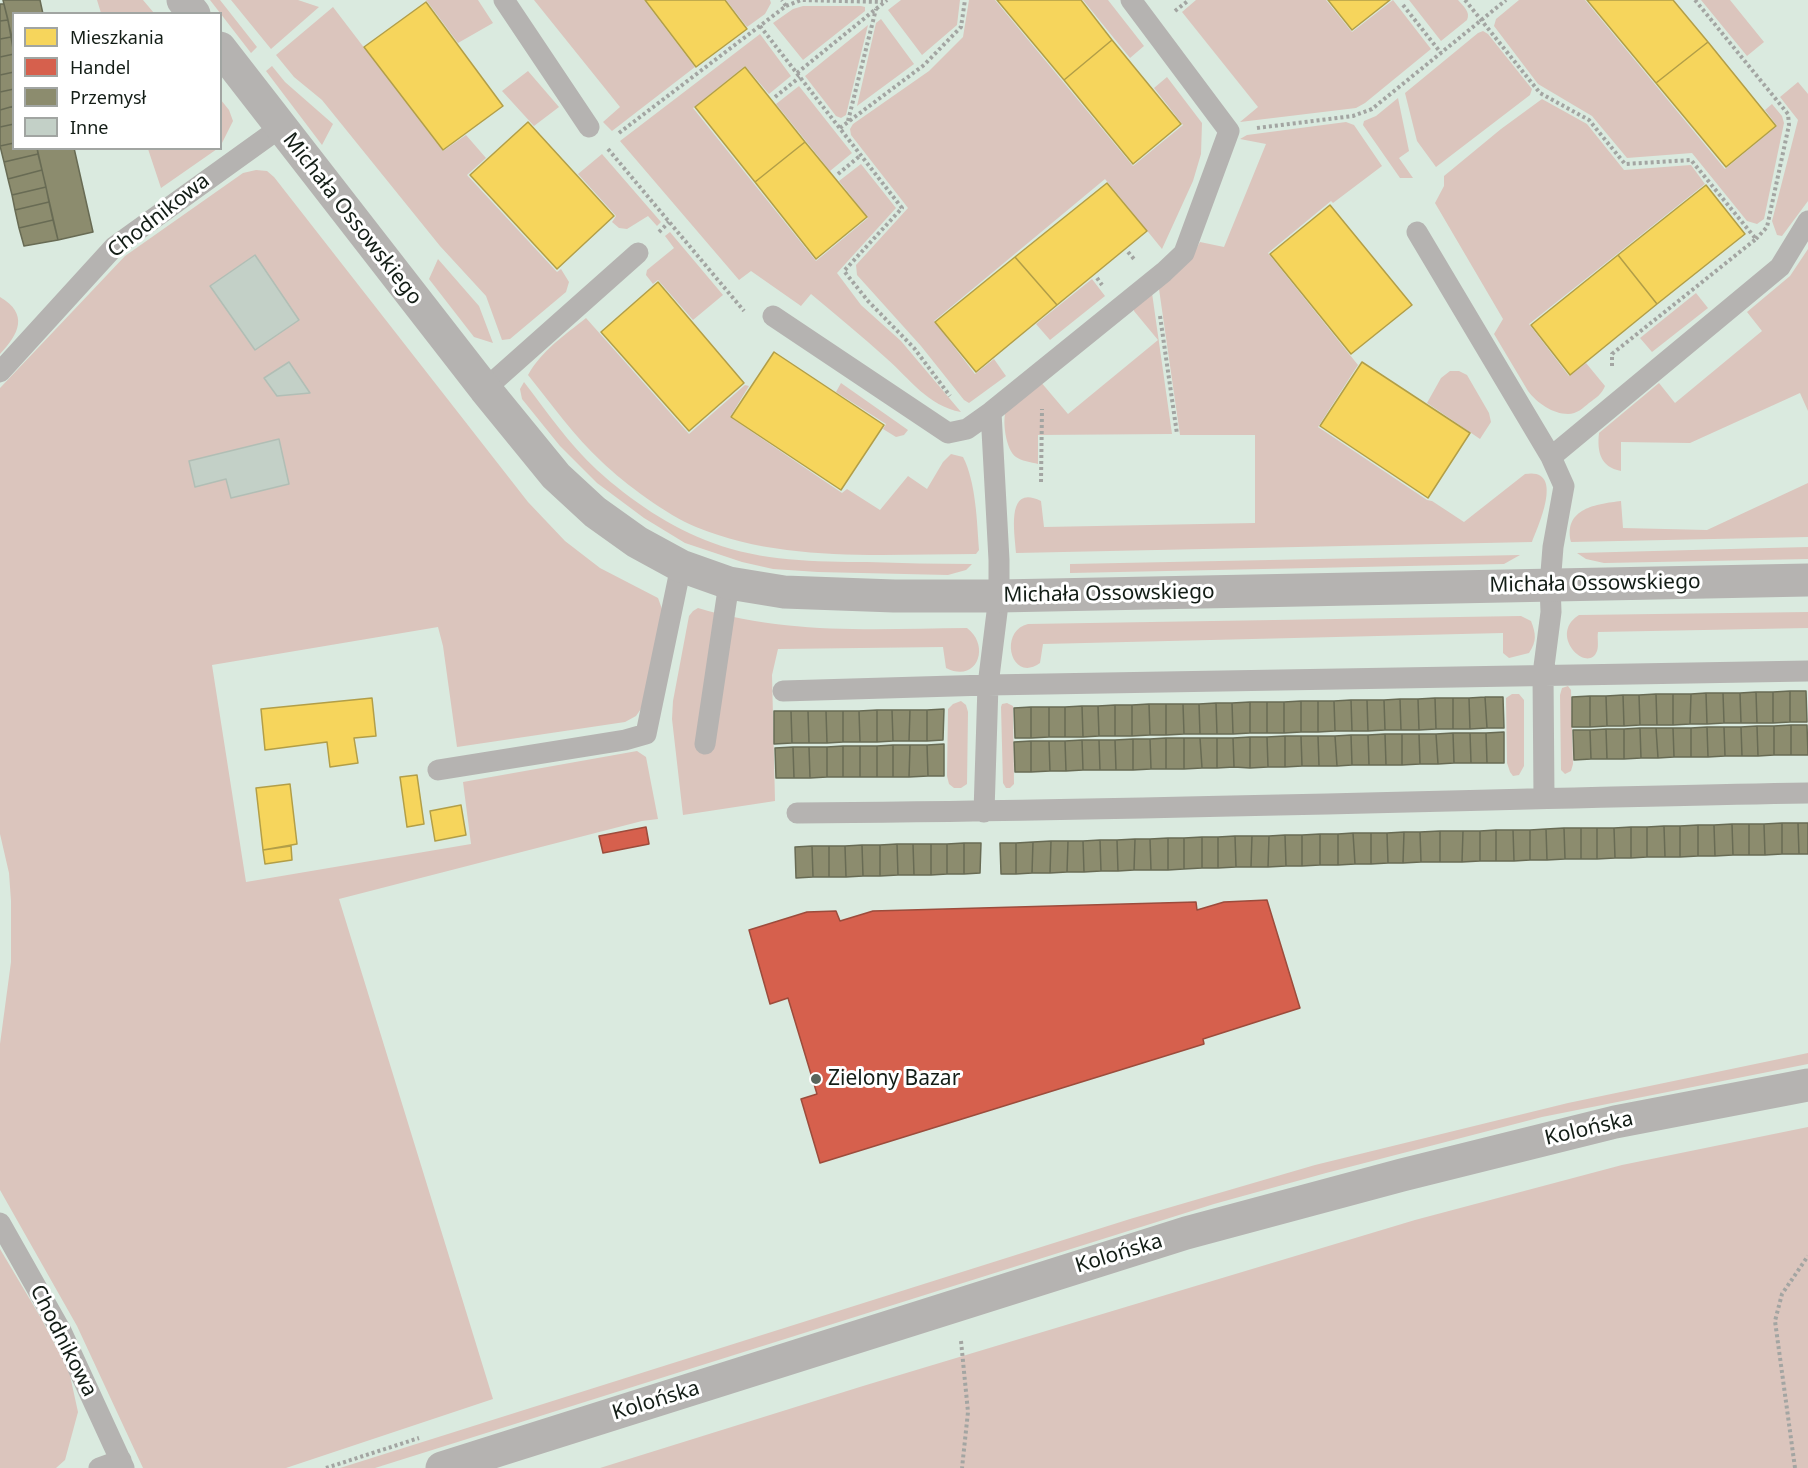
<!DOCTYPE html>
<html>
<head>
<meta charset="utf-8">
<style>
	body { margin:0 }
	#map { position:relative; width:1808px; height:1468px; overflow:hidden; background:#daeadf; font-family:"Noto Sans",sans-serif }
	canvas { display:block }
	.legend { position:absolute; left:12px; top:12px; width:210px; height:138px; box-sizing:border-box; background:#fff; border:2px solid #a1a5a2; margin:0; padding:8px 10px; list-style:none; font-size:18px; color:#131d16 }
	.legend li { display:flex; align-items:center; gap:12px; height:30px }
	.legend b { width:30px; border:2px solid #a1a5a2 }
</style>
</head>
<body>
<div id="map">
<canvas width="1808" height="1468"></canvas>
<ul class="legend">
<li><b style="height:16px;background:#f6d55c"></b>Mieszkania</li>
<li><b style="height:16px;background:#d6604d"></b>Handel</li>
<li><b style="height:16px;background:#8c8c6e"></b>Przemysł</li>
<li><b style="height:16px;background:#c3d0c7"></b>Inne</li>
</ul>
</div>
<script>
const ctx = document.querySelector('canvas').getContext('2d');
ctx.lineJoin = 'round';
function paint(path, color) { ctx.fillStyle = color; ctx.fill(path, 'evenodd'); }
function strokePath(path, color, width, dash) { ctx.strokeStyle = color; ctx.lineWidth = width; ctx.lineCap = dash ? 'butt' : 'round'; ctx.setLineDash(dash || []); ctx.stroke(path); }
function write(font, color, halo, rows, align = 'center') {
  ctx.font = font + ' "Noto Sans",sans-serif'; ctx.lineWidth = 6; ctx.setLineDash([]); ctx.textBaseline = 'middle'; ctx.strokeStyle = halo; ctx.fillStyle = color; for (const [text, x, y, turn = 0] of rows) {
    ctx.save(); ctx.translate(x, y); ctx.rotate((+turn || 0) * Math.PI / 180); ctx.textAlign = isNaN(turn) ? turn : align; if (halo) ctx.strokeText(text, 0, 0); ctx.fillText(text, 0, 0); ctx.restore();
  }
}
paint(new Path2D(`
	M97,0H143L154,13H101Z
	M210,0H220L257,47L251,53Z
	M231,0H298L319,7L271,49Z
	M426,0H478L493,23L458,43Z
	M534,0H644L695,67L612,131L603,122L620,107Z
	M726,0H770L771,3L765,14L747,27Z
	M901,0H960L957,25L922,55L888,10Z
	M969,0H995L1133,166L1183,125L1154,88L1167,77L1202,123L1201,154L1193,181L1162,249L1105,179L934,321L975,374L994,359L1006,376L969,403L964,400L921,346L857,275L856,265L908,208L851,135L850,129L853,124L929,71L963,37Z
	M1083,0H1108L1144,46L1130,58Z
	M1196,0H1326L1352,32L1393,0L1431,49L1365,103L1356,108L1240,122L1258,107L1182,12Z
	M1409,0H1458C1463,6 1471,12 1467,20L1441,41Z
	M1519,0H1585L1725,169L1777,126L1765,110L1772,104L1782,116L1784,123L1764,219L1757,224L1747,221L1692,153L1627,158L1592,116L1538,84L1494,26L1496,19Z
	M1701,0H1730L1764,42L1747,56Z
	M803,6H861L865,7V11L803,60L773,23L793,9Z
	M333,7L443,151L466,135L486,158L467,175L557,272L561,269L569,282L566,292L510,339L502,340L486,296L440,246L322,100L294,77L276,55Z
	M881,19L914,64L857,106L876,23Z
	M868,25L846,115L841,118L836,116L805,76Z
	M1483,31L1488,34L1532,89L1530,95L1436,167L1417,141L1405,93L1478,33Z
	M760,34L791,76L769,94L745,66L693,108L816,261L868,218L839,181L861,164L896,208L837,273L861,305L901,341L961,412C928,406 910,379 886,358C862,336 836,315 811,294L801,306L751,271L739,280L620,141Z
	M272,66L285,82L333,124L322,145L266,71Z
	M528,71L559,107L534,126L502,91Z
	M1798,82L1808,94V201L1782,236L1777,235L1772,221L1798,120L1780,97Z
	M799,86L852,153L830,171L776,104Z
	M1398,98L1409,151L1399,158L1413,178H1400L1363,125L1364,121L1376,116Z
	M1542,99L1587,124L1624,170L1691,165L1705,184L1529,324L1569,376L1586,363L1605,386C1602,394 1596,398 1589,403C1583,408 1577,414 1568,414C1553,414 1537,403 1528,391L1494,334L1503,319L1435,203L1444,186V176L1501,129Z
	M221,100L229,110L233,121L221,145Z
	M1346,122L1354,125L1382,166L1333,203L1331,201L1268,253L1358,365L1318,427L1427,500L1432,501L1464,522L1525,474C1565,467 1539,524 1532,542L1016,553C1015,534 1005,483 1041,501L1044,527L1255,523V435H1180L1159,289L1190,260L1200,242L1224,247L1266,144L1240,139L1247,135Z
	M148,149V148L217,149L161,188Z
	M602,154L661,222L657,226L648,216L627,229L619,228L612,222L616,216L578,174Z
	M256,170L267,171L274,177L528,502L565,541L600,568L658,598L662,609L643,706L636,716L625,722L457,747L443,646L438,627L212,665L246,882L471,844L463,782L637,751L646,757L658,819L642,821L339,899L493,1399L286,1468H143L77,1326L0,1190V1044L11,962V901L9,873L0,834V388L125,256L243,173Z
	M670,232L723,295L693,320L658,280L653,284L646,275L647,270L674,248L665,236Z
	M1808,249V411L1800,393L1690,443L1621,442V471C1600,467 1597,451 1599,433L1659,383L1675,403L1762,331L1747,312L1790,276Z
	M438,259L479,306L493,343L474,337L429,279Z
	M1092,279L1105,296L1050,340L1036,324Z
	M1152,293L1172,434L1038,435V464C1031,462 1021,461 1016,457C1006,451 1001,418 1007,408C1012,400 1032,388 1040,381L1068,414L1158,340L1134,311V307Z
	M1696,293L1708,308L1652,352L1640,338Z
	M0,297C29,314 19,334 0,354Z
	M586,318L689,434L745,385L749,386L730,417L842,493L847,489L880,510L908,476L927,489L943,462L951,454L963,457C976,482 977,522 979,550L976,554C882,554 784,563 696,527C667,515 625,484 602,462C574,436 552,405 528,375C542,350 565,335 586,318Z
	M1450,371H1459L1467,375L1489,413L1491,422L1480,439L1427,403L1441,378Z
	M524,382C547,412 569,444 597,470C630,500 671,528 713,543C761,561 816,562 867,562C902,563 937,564 972,564L966,570L948,575L818,572L773,569L742,562L685,543L644,518L597,483L560,446L522,399L520,389Z
	M841,383L908,430L904,435L896,437L883,429L886,424L836,392Z
	M1808,483V537L1571,542C1563,508 1597,504 1621,501L1623,528L1707,530Z
	M1808,547V559L1604,563L1586,559L1577,553Z
	M1520,555L1504,564L1070,573V564Z
	M698,608C788,635 875,629 967,628C991,646 977,684 946,668L943,647L778,649L772,675L775,801L683,815L672,719L673,701L689,616L693,611Z
	M1808,612V628L1598,632C1597,637 1599,646 1597,651C1588,675 1547,635 1579,615Z
	M1521,616L1531,621C1536,634 1537,641 1529,653L1509,658L1503,653V633L1043,644L1040,663C1011,684 998,631 1028,624Z
	M1568,686L1571,690L1573,764L1571,771L1565,774L1561,770L1560,695L1562,688Z
	M1512,694H1519L1524,700V766L1519,775L1513,776L1510,772L1507,763L1506,698Z
	M961,701L966,705L968,712L967,784L961,788H954L949,784L947,776L948,709L953,704Z
	M1007,703L1013,706L1014,784L1010,788H1006L1003,783L1001,707L1002,704Z
	M1808,1053V1064L1542,1117L1326,1173L1214,1204L375,1468H340L1130,1219L1315,1165L1568,1103Z
	M1808,1127V1468H600L863,1386L1415,1220L1622,1165Z
	M0,1249L41,1318L69,1371L78,1412L65,1460L56,1468H0Z`), '#dbc5bd');
const homes = new Path2D(`
	M645,0H725L747,29L696,67Z
	M997,0H1081L1112,40L1064,80Z
	M1328,0H1390L1352,30Z
	M1587,0H1673L1708,42L1656,83Z
	M426,2L503,106L443,150L364,47Z
	M1112,40L1181,124L1133,164L1064,80Z
	M1708,42L1776,126L1726,167L1656,83Z
	M745,67L805,142L755,182L695,107Z
	M528,122L614,216L557,269L470,175Z
	M805,142L867,217L816,259L755,182Z
	M1107,183L1147,231L1057,305L1015,257Z
	M1706,185L1745,234L1657,304L1618,255Z
	M1330,205L1412,305L1351,354L1270,254Z
	M1618,255L1657,304L1570,375L1531,325Z
	M1015,257L1057,305L976,372L935,322Z
	M658,282L744,383L689,431L601,332Z
	M774,352L884,425L841,490L731,417Z
	M1362,362L1470,433L1428,498L1320,426Z
	M372,698L376,736L354,738L358,763L330,767L327,742L265,750L261,709Z
	M417,775L424,824L407,827L400,777Z
	M290,784L297,844L263,850L256,788Z
	M461,805L466,835L435,841L430,811Z
	M291,846L292,860L265,864L263,850Z`);
paint(homes, '#f6d55c');
strokePath(homes, '#b29e47', 1.5);
const shops = new Path2D(`
	M646,827L649,844L603,853L599,836Z
	M1267,900L1300,1008L1203,1039L1204,1044L820,1163L801,1099L817,1094L788,998L770,1004L749,930L807,912L836,911L840,921L873,911L1196,902L1197,910L1224,902Z`);
paint(shops, '#d6604d');
strokePath(shops, '#9c4c3c', 1.5);
const industry = new Path2D(`
	M3,0H40L43,14H14V46Z
	M0,4H4L8,20L0,21Z
	M8,20L11,37L0,39V21Z
	M11,37L14,54L0,57V39Z
	M14,54V72L0,75V57Z
	M14,72V89L0,92V75Z
	M14,89V106L0,110V92Z
	M14,106V124L0,127V110Z
	M14,124V143L0,146V127Z
	M14,143V148H37L38,154L4,162L0,146Z
	M37,148H74L93,232L58,240Z
	M38,154L42,170L8,179L4,162Z
	M42,170L46,187L12,195L8,179Z
	M46,187L49,202L15,210L12,195Z
	M49,202L53,220L19,228L15,210Z
	M53,220L58,240L24,246L19,228Z
	M1790,691V722L1773,723V692Z
	M1790,691H1806L1807,722H1790Z
	M1756,692H1773V723H1757Z
	M1756,692L1757,723H1741L1740,693Z
	M1706,693L1707,724H1690L1691,694Z
	M1706,693H1723L1724,723L1707,724Z
	M1723,693H1740L1741,723H1724Z
	M1656,694H1673V725H1657Z
	M1656,694L1657,725H1640L1639,695Z
	M1673,694H1691L1690,724L1673,725Z
	M1623,695L1624,726H1607L1606,696Z
	M1623,695H1639L1640,725L1624,726Z
	M1590,696H1606L1607,726L1590,727Z
	M1590,696V727H1572V697Z
	M1485,697L1487,728L1470,729L1469,698Z
	M1485,697H1503L1504,728H1487Z
	M1435,698H1453V729H1436Z
	M1435,698L1436,729L1419,730L1418,699Z
	M1453,698H1469L1470,729H1453Z
	M1400,699H1418L1419,730H1401Z
	M1400,699L1401,730H1385L1384,700Z
	M1351,700H1367L1368,731H1352Z
	M1351,700L1352,731H1335L1334,701Z
	M1367,700H1384L1385,730L1368,731Z
	M1301,701V732L1284,733V702Z
	M1301,701H1318V732H1301Z
	M1318,701H1334L1335,731L1318,732Z
	M1250,702V733L1233,734L1232,703Z
	M1250,702H1267V733H1250Z
	M1267,702H1284V733H1267Z
	M1216,703H1232L1233,734H1217Z
	M1216,703L1217,734H1200L1199,704Z
	M1149,704H1166V735H1150Z
	M1149,704L1150,735L1132,736V705Z
	M1166,704H1183L1184,734L1166,735Z
	M1183,704H1199L1200,734H1184Z
	M1115,705H1132V736H1115Z
	M1115,705V736H1099L1098,706Z
	M1082,706L1083,737H1065V707Z
	M1082,706H1098L1099,736L1083,737Z
	M1031,707V738H1015L1014,708Z
	M1031,707H1049V737L1031,738Z
	M1049,707H1065V737H1049Z
	M944,709L943,740L927,741V710Z
	M877,710H892L893,741L877,742Z
	M877,710V742H860L859,711Z
	M892,710H910L909,741H893Z
	M910,710H927V741H909Z
	M774,711H791L792,743L774,744Z
	M791,711H808L809,743H792Z
	M808,711H826L827,743H809Z
	M826,711H843V742L827,743Z
	M843,711H859L860,742H843Z
	M1791,725H1807L1808,755H1791Z
	M1791,725V755H1774V726Z
	M1757,726H1774V755L1758,756Z
	M1757,726L1758,756H1742L1741,727Z
	M1707,727H1724L1725,756L1708,757Z
	M1707,727L1708,757H1691V728Z
	M1724,727H1741L1742,756H1725Z
	M1640,728H1656L1658,758H1641Z
	M1640,728L1641,758L1624,759V729Z
	M1656,728H1673L1674,757L1658,758Z
	M1673,728H1691V757H1674Z
	M1606,729H1624V759H1607Z
	M1606,729L1607,759H1591L1590,730Z
	M1573,730H1590L1591,759L1574,760Z
	M1504,732V763H1487L1486,733Z
	M1453,733H1470L1471,763H1454Z
	M1453,733L1454,763L1438,764L1436,734Z
	M1470,733H1486L1487,763H1471Z
	M1385,734L1386,765H1369L1368,735Z
	M1385,734H1402V765H1386Z
	M1402,734H1419L1420,764L1402,765Z
	M1419,734H1436L1438,764H1420Z
	M1351,735L1352,765L1337,766L1335,736Z
	M1351,735H1368L1369,765H1352Z
	M1285,736H1301L1302,766L1285,767Z
	M1285,736V767H1268L1267,737Z
	M1301,736H1318L1319,766H1302Z
	M1318,736H1335L1337,766H1319Z
	M1250,737V768L1234,767L1233,738Z
	M1250,737H1267L1268,767L1250,768Z
	M1166,738H1184V769H1166Z
	M1166,738V769H1151L1150,739Z
	M1184,738H1200L1202,768L1184,769Z
	M1200,738H1217V768H1202Z
	M1217,738H1233L1234,767L1217,768Z
	M1133,739H1150L1151,769L1133,770Z
	M1133,739V770H1116L1115,740Z
	M1082,740H1099L1100,770H1083Z
	M1082,740L1083,770L1066,771L1065,741Z
	M1099,740H1115L1116,770H1100Z
	M1031,741V772H1015L1014,742Z
	M1031,741H1049L1050,771L1031,772Z
	M1049,741H1065L1066,771H1050Z
	M944,744V776H928L927,745Z
	M893,745V777H877V746Z
	M893,745H910L909,777H893Z
	M910,745H927L928,776L909,777Z
	M843,746V777H827V747Z
	M843,746H860V777H843Z
	M860,746H877V777H860Z
	M793,747H809L810,778H794Z
	M793,747L794,778H776L775,748Z
	M809,747H827V777L810,778Z
	M1782,823V854L1765,855L1764,824Z
	M1782,823H1798L1799,854H1782Z
	M1798,823H1808V854H1799Z
	M1732,824L1733,855L1715,856L1714,825Z
	M1732,824H1749V855H1733Z
	M1749,824H1764L1765,855H1749Z
	M1698,825H1714L1715,856H1698Z
	M1698,825V856L1680,857V826Z
	M1664,826L1665,857H1647V827Z
	M1664,826H1680V857H1665Z
	M1631,827H1647V857L1631,858Z
	M1631,827V858H1615L1614,828Z
	M1564,828L1565,859L1547,860L1546,829Z
	M1564,828H1581V859H1565Z
	M1581,828H1597V859H1581Z
	M1597,828H1614L1615,858L1597,859Z
	M1546,829L1547,860H1530V830Z
	M1496,830H1513L1514,861H1496Z
	M1496,830V861H1480V831Z
	M1513,830H1530V860L1514,861Z
	M1440,831V862H1421L1420,832Z
	M1440,831H1463L1462,862H1440Z
	M1463,831H1480V861L1462,862Z
	M1404,832H1420L1421,862L1403,863Z
	M1404,832L1403,863H1388L1387,833Z
	M1353,833H1371V864H1355Z
	M1353,833L1355,864L1338,865V834Z
	M1371,833H1387L1388,863L1371,864Z
	M1320,834V865L1302,866V835Z
	M1320,834H1338V865H1320Z
	M1285,835L1286,866L1268,867L1269,836Z
	M1285,835H1302V866H1286Z
	M1235,836H1252L1251,867H1236Z
	M1235,836L1236,867L1218,868V837Z
	M1252,836H1269L1268,867H1251Z
	M1202,837H1218V868H1202Z
	M1202,837V868L1184,869V838Z
	M1168,838V870H1151L1150,839Z
	M1168,838H1184V869L1168,870Z
	M1135,839L1134,870L1118,871L1117,840Z
	M1135,839H1150L1151,870H1134Z
	M1100,840L1101,871L1084,872L1083,841Z
	M1100,840H1117L1118,871H1101Z
	M1051,841L1050,873H1032L1033,842Z
	M1051,841H1068L1067,872L1050,873Z
	M1068,841H1083L1084,872H1067Z
	M1033,842L1032,873L1016,874V843Z
	M964,843V874H947V844Z
	M964,843H981L980,873L964,874Z
	M1000,843H1016V874H1001Z
	M897,844L898,875L880,876V845Z
	M897,844H913L914,875H898Z
	M913,844H931V875H914Z
	M931,844H947V874L931,875Z
	M862,845L863,876L846,877L845,846Z
	M862,845H880V876H863Z
	M812,846H829V877H813Z
	M812,846L813,877L796,878L795,847Z
	M829,846H845L846,877H829Z`);
paint(industry, '#8c8c6e');
strokePath(industry, '#686b54', 1.5);
const building = new Path2D(`
	M255,255L299,320L255,350L210,286Z
	M289,362L310,393L277,396L264,378Z
	M279,439L289,484L231,498L226,479L195,487L189,461Z`);
paint(building, '#c3d0c7');
strokePath(building, '#b1beb5', 1.5);
strokePath(new Path2D(`
	M1465,0L1540,93L1589,120L1625,164L1691,160L1756,239L1612,354V366
	M1695,0L1788,114L1789,125L1767,227L1756,239
	M1403,5L1441,53
	M786,6L801,0L883,2
	M1175,11L1189,0
	M760,26L902,208L844,271L868,301L914,348L950,396
	M797,73L887,0
	M775,97L800,77
	M848,121L876,9
	M840,128L924,65L961,27L965,0
	M1257,128L1353,116L1372,109L1506,0
	M619,133L786,6L782,0
	M608,149L744,311
	M838,174L861,155
	M659,232L669,222
	M1128,252L1134,259
	M1097,278L1102,285
	M1160,316L1177,434
	M1041,482L1042,409
	M961,1341L968,1412L962,1468
	M326,1468L419,1438
	M1795,1468L1775,1321L1782,1294L1808,1256`), '#a3a5a2', 4, [3, 3]);
strokePath(new Path2D(`
	M504,0L589,127
	M1417,232L1551,457L1564,486L1553,547L1550,585L1551,612L1543,674L1544,798
	M773,316L948,433L967,429L991,412L1164,272L1184,253L1229,131L1131,0
	M0,372L114,247L281,127
	M485,389L638,253
	M1551,457L1780,267L1808,221
	M783,691L988,685L1808,671
	M705,744L729,583
	M438,770L625,740L646,734L681,566
	M984,812L988,685L999,596V560L991,412
	M797,813C1134,811 1471,799 1808,793
	M0,1223L61,1331L124,1468
	M99,1468L121,1460`), '#b5b3b1', 21);
strokePath(new Path2D(`
	M183,0L194,14
	M220,48L485,389L556,476L595,512L637,542L681,566L729,583L784,592L894,596H999L1808,580
	M442,1468L1186,1233L1402,1175L1615,1122L1808,1085`), '#b5b3b1', 33);
for (const [x, y, r, color] of [
	[816,1079,6,"#59655c"]
]) { const dot = new Path2D(); dot.arc(x, y, r, 0, 2 * Math.PI); ctx.fillStyle = color; ctx.fill(dot); strokePath(dot, '#fff', 2); }
write('21px', '#131d16', '#fff', [
	["Chodnikowa",159,216,-38],
	["Michała Ossowskiego",352,219,52],
	["Michała Ossowskiego",1595,584,-1],
	["Michała Ossowskiego",1109,594,-1],
	["Kolońska",1589,1129,-13],
	["Kolońska",1119,1254,-17],
	["Chodnikowa",63,1341,63],
	["Kolońska",656,1401,-17]
]);
write('21px', '#131d16', '#fff', [
	["Zielony Bazar",828,1079]
], 'left');
</script>
</body>
</html>
